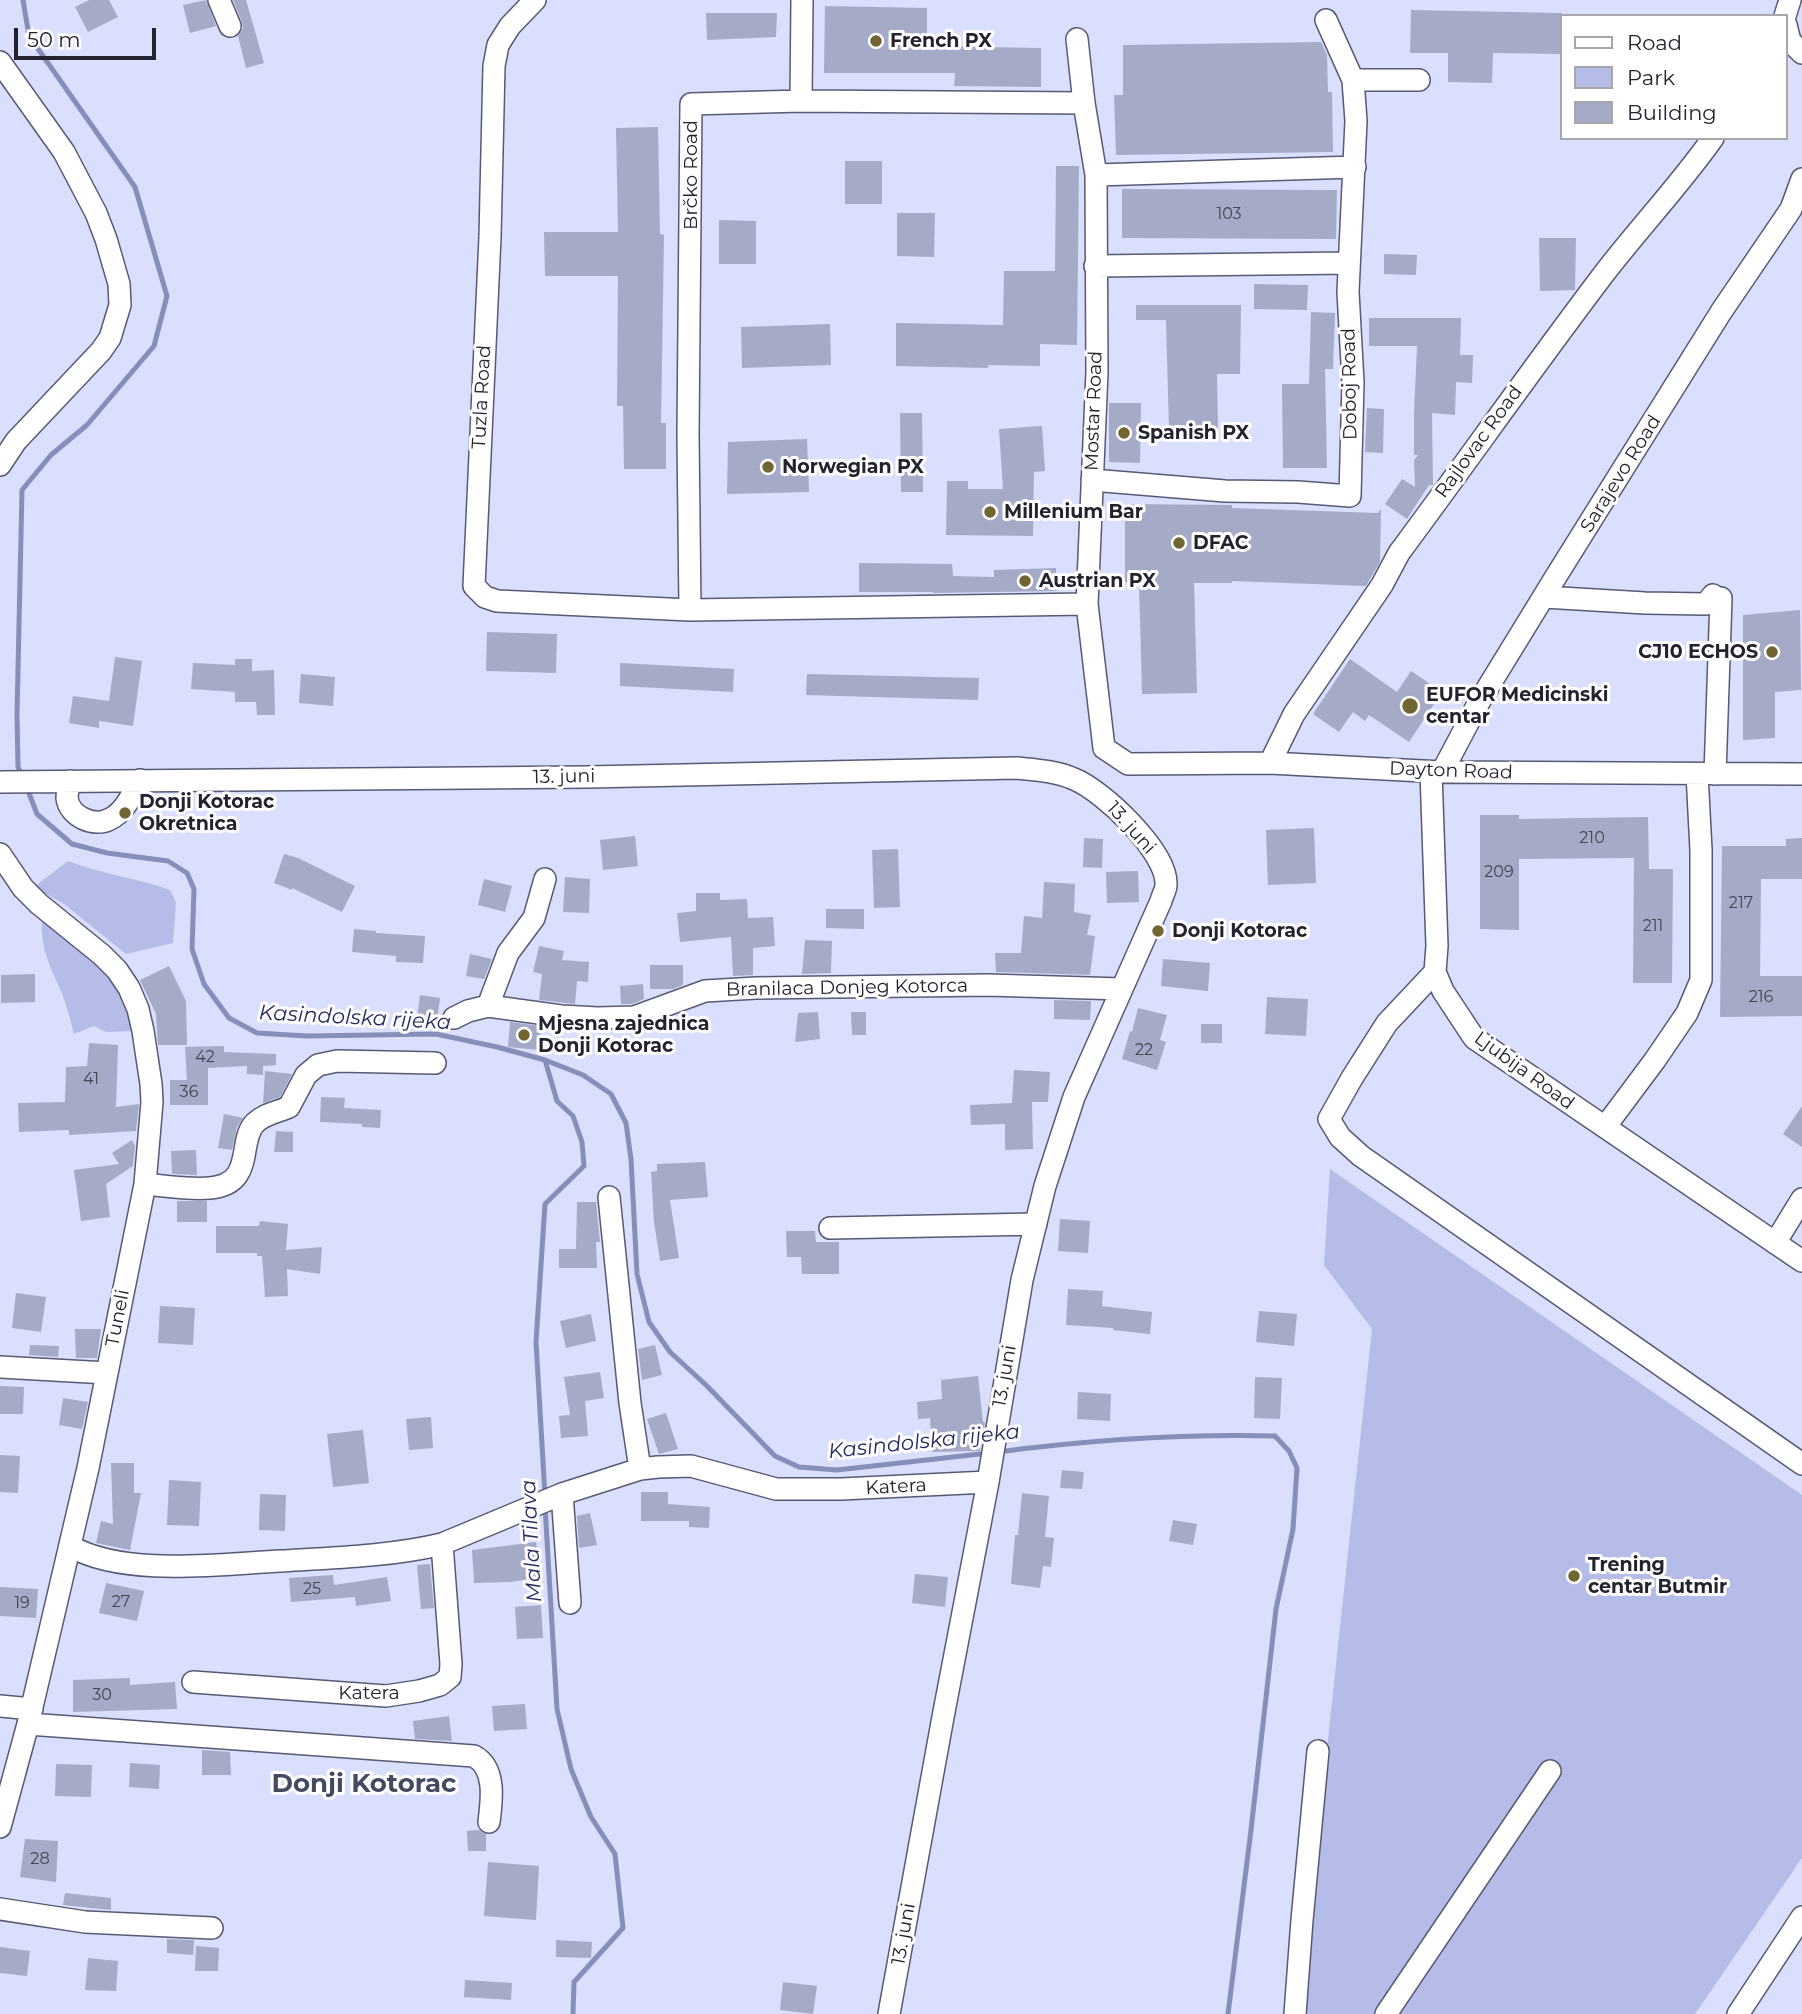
<!DOCTYPE html>
<html>
<head>
<meta charset="utf-8">
<style>
	body { margin:0 }
	#map { position:relative; width:1802px; height:2014px; overflow:hidden; background:#dadffd; font-family:Montserrat,sans-serif }
	canvas { display:block }
	.legend { position:absolute; left:1560px; top:14px; width:228px; height:126px; box-sizing:border-box; background:#fff; border:2px solid #a7a7ab; margin:0; padding:9px 12px; list-style:none; font-size:21px; color:#22232e }
	.legend li { display:flex; align-items:center; gap:14px; height:35px }
	.legend b { width:35px; border:2px solid #a7a7ab }
	.scale { position:absolute; left:14px; top:28px; width:142px; height:32px; box-sizing:border-box; border:4px solid #22232e; border-top:0; padding-left:9px; font-size:21px; line-height:24px; white-space:nowrap; color:#22232e; -webkit-text-stroke:5px #fff; paint-order:stroke }
</style>
</head>
<body>
<div id="map">
<canvas width="1802" height="2014"></canvas>
<ul class="legend">
<li><b style="height:9px;background:#fff"></b>Road</li>
<li><b style="height:19px;background:#b5bce8"></b>Park</li>
<li><b style="height:19px;background:#a5aac7"></b>Building</li>
</ul>
<div class="scale">50 m</div>
</div>
<script>
const ctx = document.querySelector('canvas').getContext('2d');
ctx.lineJoin = 'round';
function paint(path, color) { ctx.fillStyle = color; ctx.fill(path, 'evenodd'); }
function strokePath(path, color, width, dash) { ctx.strokeStyle = color; ctx.lineWidth = width; ctx.lineCap = dash ? 'butt' : 'round'; ctx.setLineDash(dash || []); ctx.stroke(path); }
function write(font, color, halo, rows, align = 'center') {
  ctx.font = font + ' Montserrat,sans-serif'; ctx.lineWidth = 6; ctx.setLineDash([]); ctx.textBaseline = 'middle'; ctx.strokeStyle = halo; ctx.fillStyle = color; for (const [text, x, y, turn = 0] of rows) {
    ctx.save(); ctx.translate(x, y); ctx.rotate((+turn || 0) * Math.PI / 180); ctx.textAlign = isNaN(turn) ? turn : align; if (halo) ctx.strokeText(text, 0, 0); ctx.fillText(text, 0, 0); ctx.restore();
  }
}
paint(new Path2D(`
	M68,861C101,874 137,878 170,890L176,902L173,943L126,954L64,904L34,887Z
	M42,922L57,925L111,972L137,1031L106,1032L94,1026L74,1034C70,1020 67,1005 61,991C51,969 40,947 42,922Z
	M1330,1169L1802,1495V1858L1695,2014H1303L1325,1767L1372,1329L1324,1265Z`), '#b5bce8');
strokePath(new Path2D(`
	M22,775L18,767L17,714L22,490L51,455L87,425L154,346L167,296L135,187L29,36L23,0
	M27,788L37,814L72,844L107,853L168,861L187,873L194,889L192,949L204,984L229,1018L257,1033L307,1036L436,1034L497,1047L545,1060L583,1075L611,1094L626,1123L631,1159L637,1274L649,1322L670,1352L706,1385L775,1456L799,1467L837,1470L989,1453
	M545,1060L557,1101L573,1116L582,1142L584,1166L545,1204L536,1342L545,1496
	M998,1452C1090,1440 1183,1434 1275,1436L1289,1451L1297,1468L1293,1529L1276,1609L1251,1830L1228,2014
	M545,1506L557,1709L571,1769L591,1817L615,1854L623,1928L574,1982L573,2014`), '#878eba', 5);
paint(new Path2D(`
	M89,0H109L118,17L88,32L75,7Z
	M206,0L216,26L190,33L183,5Z
	M233,0H246L264,63L246,68L238,36L243,28L242,22Z
	M825,6L927,8V46L1041,48V87L954,86L955,73H824Z
	M1411,10L1562,13V54L1493,53L1492,83L1448,82V53H1410Z
	M706,13H777L776,37L707,40Z
	M1321,42L1327,55L1328,92H1332L1333,152L1116,155L1114,95H1123V45Z
	M658,127L660,234L664,235L661,423H666V469H624L623,406H617L618,276H545L544,232H618L616,128Z
	M845,161H882V204H845Z
	M1056,166H1079L1077,345L1040,344V366L988,365V368L896,366V323L1003,325L1004,271H1055Z
	M1122,189L1337,190L1336,239L1122,238Z
	M897,213H935L934,257L897,256Z
	M719,220L756,221V264H719Z
	M1539,238H1576L1575,290L1540,291Z
	M1384,254L1417,255L1416,275L1384,274Z
	M1254,284L1308,285L1307,310L1254,309Z
	M1136,305H1241L1240,374H1217L1218,428L1169,429L1166,320H1136Z
	M1311,312L1335,313L1333,369H1325L1327,468H1283L1282,384H1309Z
	M1369,318H1461L1460,355H1473L1472,383L1456,382L1455,415L1432,413L1433,485H1429L1407,519L1385,504L1402,479L1415,487L1414,460L1418,455H1414V413L1417,346H1369Z
	M830,324L831,365L742,368L741,327Z
	M1109,403H1141L1140,463L1109,462Z
	M1367,408L1384,409L1383,453L1365,452Z
	M900,413H922L923,492H901Z
	M1042,426L1045,471L1034,472L1033,536L946,535L947,481H968V489H1003L999,429Z
	M807,439L809,492L727,494L728,442Z
	M1125,504L1232,505V508L1378,513L1381,509L1380,562L1366,586L1232,581V583H1194L1197,693L1142,694L1139,582H1125Z
	M859,563L952,564L953,576L994,577V570L1056,568L1057,591L933,593V592H859Z
	M1800,610L1801,690L1775,692V738L1743,740V615Z
	M487,632L557,634L556,673L486,671Z
	M115,657L142,661L133,726L99,721V728L69,723L73,696L109,701Z
	M235,659H252V671L274,670L275,715H257L256,702H235V692L191,689L193,663L235,665Z
	M1350,659L1397,692L1411,671L1442,692L1409,742L1369,715L1365,721L1353,712L1339,732L1313,714Z
	M620,663L734,669L733,692L620,686Z
	M301,674L335,677L333,706L299,703Z
	M807,674L979,678L978,700L806,695Z
	M1480,815H1519V819L1648,817L1649,869H1673L1672,983H1633L1634,858L1519,859V930L1480,929Z
	M1314,828L1316,883L1268,885L1266,830Z
	M635,836L638,866L603,870L600,840Z
	M1084,838L1103,839L1102,868L1083,867Z
	M1802,838V879H1761L1760,976H1802V1016L1720,1017L1722,846H1786V839Z
	M898,849L900,907L874,908L872,850Z
	M284,854L298,858L355,886L342,912L292,888V890L274,883Z
	M1138,871L1139,902L1107,903L1106,872Z
	M565,877L590,879L589,913L563,912Z
	M484,879L512,886L505,912L478,905Z
	M1044,882L1075,884L1074,912L1091,915L1087,935L1095,936L1090,975L996,972L995,953H1021L1024,916L1042,918Z
	M696,893H720V900L747,899L748,918L773,917L775,946L753,948V975L733,976L731,937L680,942L677,913L696,911Z
	M826,909H864V929L826,928Z
	M354,929L376,931V933L425,936L423,963L396,962V956L352,952Z
	M805,940L832,941L831,973L802,974Z
	M539,946L564,951L562,960L589,962L588,982L577,981L575,1004L539,1000L542,974L533,972Z
	M470,954L492,959L484,979L466,976Z
	M1163,959L1210,963L1208,991L1161,986Z
	M650,965H683V985L673,989H650Z
	M169,966L186,1001L187,1045H158L156,1014L140,980Z
	M35,974V1002L1,1003V975Z
	M643,984L644,999L632,1004H621L620,986Z
	M420,995L440,998L437,1021L417,1019Z
	M1267,997L1308,999L1306,1036L1265,1034Z
	M1054,1000L1091,1001L1090,1020L1054,1019Z
	M1138,1008L1167,1015L1160,1040L1166,1042L1157,1070L1122,1059L1130,1031L1132,1032Z
	M818,1012L820,1039L795,1042L798,1013Z
	M851,1012H866V1035H852Z
	M510,1022L541,1026L539,1050L508,1047Z
	M1201,1024H1222V1043H1201Z
	M89,1043L118,1045L116,1107L139,1104L136,1131L69,1135V1130L19,1132L18,1103L65,1102L66,1067L87,1066Z
	M224,1046V1052L276,1054V1065L263,1066V1075L247,1074V1066L208,1068V1105H170V1080H187L185,1047Z
	M1014,1070L1050,1072L1048,1102H1032L1033,1149L1005,1150V1124L971,1125L970,1105L1012,1103Z
	M265,1071L292,1074L280,1097L263,1103Z
	M321,1097L345,1098L344,1108L381,1110L380,1128L362,1127V1124L320,1122Z
	M1802,1106V1147L1783,1134Z
	M224,1114L243,1118L237,1127L232,1150L218,1148Z
	M276,1131L293,1132V1152H274Z
	M132,1140L135,1146L133,1166L106,1184L110,1217L81,1221L74,1170L119,1164L112,1153Z
	M196,1150L197,1175L172,1174L171,1151Z
	M705,1162L708,1197L670,1200L679,1258L660,1261L654,1222L651,1172L657,1171V1164Z
	M177,1201H207V1222H177Z
	M577,1202H596L600,1242H596L597,1268H559V1249H576Z
	M1060,1219L1090,1221L1088,1253L1058,1251Z
	M260,1221L288,1224L286,1250L322,1247L320,1274L287,1269L288,1296L265,1297L262,1256H257V1253H216V1226H259Z
	M786,1231H815L816,1242H839V1274H802L801,1257H787Z
	M1068,1289L1103,1291L1102,1306L1152,1312L1150,1334L1113,1330V1328L1066,1325Z
	M16,1293L46,1297L41,1332L12,1328Z
	M160,1306L195,1308L193,1345L158,1343Z
	M1259,1311L1297,1314L1294,1346L1256,1342Z
	M591,1314L596,1341L566,1348L560,1321Z
	M75,1329H101L97,1358H76Z
	M30,1345L59,1346L58,1357L29,1355Z
	M655,1345L662,1375L642,1380L638,1349Z
	M600,1372L604,1398L585,1401L588,1436L561,1438L559,1416L570,1415L564,1377Z
	M978,1376L983,1422H985L980,1451L932,1452L930,1418L918,1419L917,1402L942,1399L941,1380Z
	M1255,1377L1282,1378L1280,1419L1254,1418Z
	M0,1386L24,1387L23,1414H0Z
	M1078,1392L1111,1394L1110,1421L1077,1419Z
	M63,1398L88,1402L82,1429L59,1425Z
	M666,1413L678,1449L659,1454L647,1419Z
	M431,1417L433,1448L409,1450L406,1419Z
	M363,1430L369,1483L333,1487L327,1434Z
	M0,1455L20,1456L18,1493L0,1492Z
	M111,1463H134V1493H141L130,1550L96,1543L101,1521L113,1524Z
	M1062,1470L1084,1472L1082,1489L1060,1488Z
	M169,1480L201,1482L199,1526L167,1525Z
	M641,1492H668V1504L710,1507L709,1528L689,1527V1521H641Z
	M1022,1493L1049,1496L1045,1537L1054,1538L1051,1567L1043,1566L1040,1588L1011,1584L1015,1535H1018Z
	M260,1494L286,1495L285,1531L259,1530Z
	M590,1513L597,1545L579,1548L577,1516Z
	M1173,1520L1197,1524L1193,1545L1169,1541Z
	M536,1542L542,1577L511,1582L474,1583L472,1550Z
	M430,1564L434,1608L421,1609L417,1565Z
	M915,1574L948,1577L945,1607L912,1603Z
	M333,1575L334,1585L387,1577L391,1601L356,1606L355,1597L291,1602L289,1578Z
	M106,1583L144,1591L137,1621L99,1613Z
	M0,1587L38,1589L36,1618L0,1616Z
	M541,1605L543,1638L517,1639L515,1607Z
	M130,1678V1685L175,1682L177,1709L73,1712V1680Z
	M525,1704L527,1729L494,1731L492,1706Z
	M449,1716L452,1741L415,1739L413,1721Z
	M202,1750L230,1752L231,1775H202Z
	M130,1763L160,1765L159,1789L129,1787Z
	M56,1764L92,1765L91,1797L55,1796Z
	M479,1830L486,1834V1851H468L467,1831Z
	M25,1839L58,1841L56,1882L20,1877Z
	M488,1862L539,1866L536,1920L484,1916Z
	M65,1893L111,1898V1910L63,1905Z
	M167,1939L194,1940L193,1955L167,1953Z
	M556,1940L592,1942L591,1958L556,1957Z
	M196,1946L219,1948L218,1971H195Z
	M0,1947L30,1951L27,1976L0,1973Z
	M88,1958L118,1961L116,1991L85,1990Z
	M465,1980L512,1983L511,2000L464,1997Z
	M783,1982L817,1986L813,2014L780,2010Z`), '#a5aac7');
const minor = new Path2D(`
	M219,0L230,26
	M535,0L510,26L498,45L494,66L490,237L474,586L485,597L497,601L690,610L1087,604
	M1785,16L1790,0
	M1786,25L1790,41L1802,53
	M1077,39L1084,103
	M0,62L64,152L96,213L106,239L119,284L120,305L110,338L101,351L16,441L0,465
	M1353,80H1419
	M801,101L802,0
	M1096,175L1355,167
	M1095,266L1349,263
	M1092,480L1225,491L1298,492L1350,496L1353,382L1348,292L1356,121L1353,80L1326,20
	M1544,597L1645,603L1706,604L1713,595
	M690,610L688,434L691,104L801,101L1084,103L1096,175L1097,372L1087,604L1104,748L1128,764L1270,763L1442,772L1802,774
	M1270,763L1294,714L1382,585L1399,553C1468,460 1534,366 1603,275C1639,228 1679,186 1713,138
	M1431,772L1437,946L1435,972L1443,991L1474,1038L1802,1261
	M1442,772L1479,702L1555,578L1721,312L1791,209L1802,179
	M1715,774L1721,598
	M70,781C69,786 67,793 67,798C69,816 94,828 110,819C125,812 132,794 140,780
	M0,782L588,777L1016,768C1035,770 1056,771 1074,779C1102,790 1168,852 1166,885C1166,890 1162,896 1161,901L1074,1097L1045,1186L1022,1280L988,1482L943,1717L889,2014
	M0,854L23,888L39,904L102,955L117,970L129,988L138,1009L143,1031L151,1084L152,1102L145,1184L88,1468L28,1724L0,1827
	M1435,972L1387,1023L1352,1078L1329,1119L1340,1137L1361,1156L1802,1464
	M488,1006L508,953L534,918L545,879
	M454,1018L468,1011L488,1006L561,1016L598,1018L634,1017L705,991L756,988L988,985L1122,989
	M1605,1127L1655,1060L1687,1013L1701,980V850L1697,774
	M145,1184C166,1186 190,1190 210,1188C256,1184 237,1141 255,1123C264,1114 278,1112 289,1107L306,1075L318,1065L337,1061L435,1063
	M609,1197L630,1403L640,1469
	M830,1228L1036,1224
	M1775,1243L1802,1199
	M0,1367L107,1373
	M562,1494L570,1603
	M70,1546C124,1577 219,1564 281,1561C332,1558 393,1556 442,1544L562,1494L640,1469L658,1467L691,1466L776,1489H841L988,1482
	M193,1682L386,1696L419,1691L440,1685L450,1677L451,1664L442,1544
	M0,1706L32,1709
	M28,1724L474,1756C496,1768 492,1799 489,1822
	M0,1909L85,1922L212,1928
	M1295,2014L1302,1920L1318,1751
	M1386,2014L1550,1771
	M1738,2014L1802,1917`);
strokePath(minor, '#565a74', 24);
strokePath(minor, '#fff', 21);
for (const [x, y, r, color] of [
	[876,41,7,"#716633"],
	[1124,433,7,"#716633"],
	[768,467,7,"#716633"],
	[990,512,7,"#716633"],
	[1179,543,7,"#716633"],
	[1025,581,7,"#716633"],
	[1772,652,7,"#716633"],
	[1410,706,9,"#716633"],
	[125,813,7,"#716633"],
	[1158,931,7,"#716633"],
	[524,1035,7,"#716633"],
	[1574,1576,7,"#716633"]
]) { const dot = new Path2D(); dot.arc(x, y, r, 0, 2 * Math.PI); ctx.fillStyle = color; ctx.fill(dot); strokePath(dot, '#fff', 2.5); }
write('16px', '#434554', null, [
	["103",1229,214],
	["210",1592,838],
	["209",1499,872],
	["217",1741,903],
	["211",1653,926],
	["216",1761,997],
	["22",1144,1050],
	["42",205,1057],
	["41",91,1079],
	["36",189,1092],
	["25",312,1589],
	["27",121,1602],
	["19",22,1603],
	["30",102,1695],
	["28",40,1859]
]);
write('bold 19px', '#22232e', '#fff', [
	["French PX",890,41],
	["Spanish PX",1138,433],
	["Norwegian PX",782,467],
	["Millenium Bar",1004,512],
	["DFAC",1193,543],
	["Austrian PX",1039,581],
	["CJ10 ECHOS",1758,652,"right"],
	["EUFOR Medicinski",1426,695],
	["centar",1426,717],
	["Donji Kotorac",139,802],
	["Okretnica",139,824],
	["Donji Kotorac",1172,931],
	["Mjesna zajednica",538,1024],
	["Donji Kotorac",538,1046],
	["Trening",1588,1565],
	["centar Butmir",1588,1587]
], 'left');
write('19px', '#22232e', '#fff', [
	["Brčko Road",691,175,-90],
	["Doboj Road",1350,384,-91],
	["Tuzla Road",482,397,-87],
	["Mostar Road",1094,411,-88],
	["Rajlovac Road",1479,442,-54],
	["Sarajevo Road",1621,474,-58],
	["Dayton Road",1451,771,2],
	["13. juni",564,777,-1],
	["13. juni",1131,828,48],
	["Branilaca Donjeg Kotorca",847,988,-1],
	["Ljubija Road",1524,1071,36],
	["Tuneli",118,1318,-79],
	["13. juni",1005,1376,-80],
	["Katera",896,1487,-3],
	["Katera",369,1693],
	["13. juni",904,1934,-80]
]);
write('italic 21px', '#282a61', '#fff', [
	["Kasindolska rijeka",355,1018,3],
	["Kasindolska rijeka",924,1442,-6],
	["Mala Tilava",532,1541,-93]
]);
write('bold 26px', '#454962', '#fff', [
	["Donji Kotorac",364,1784]
]);
</script>
</body>
</html>
